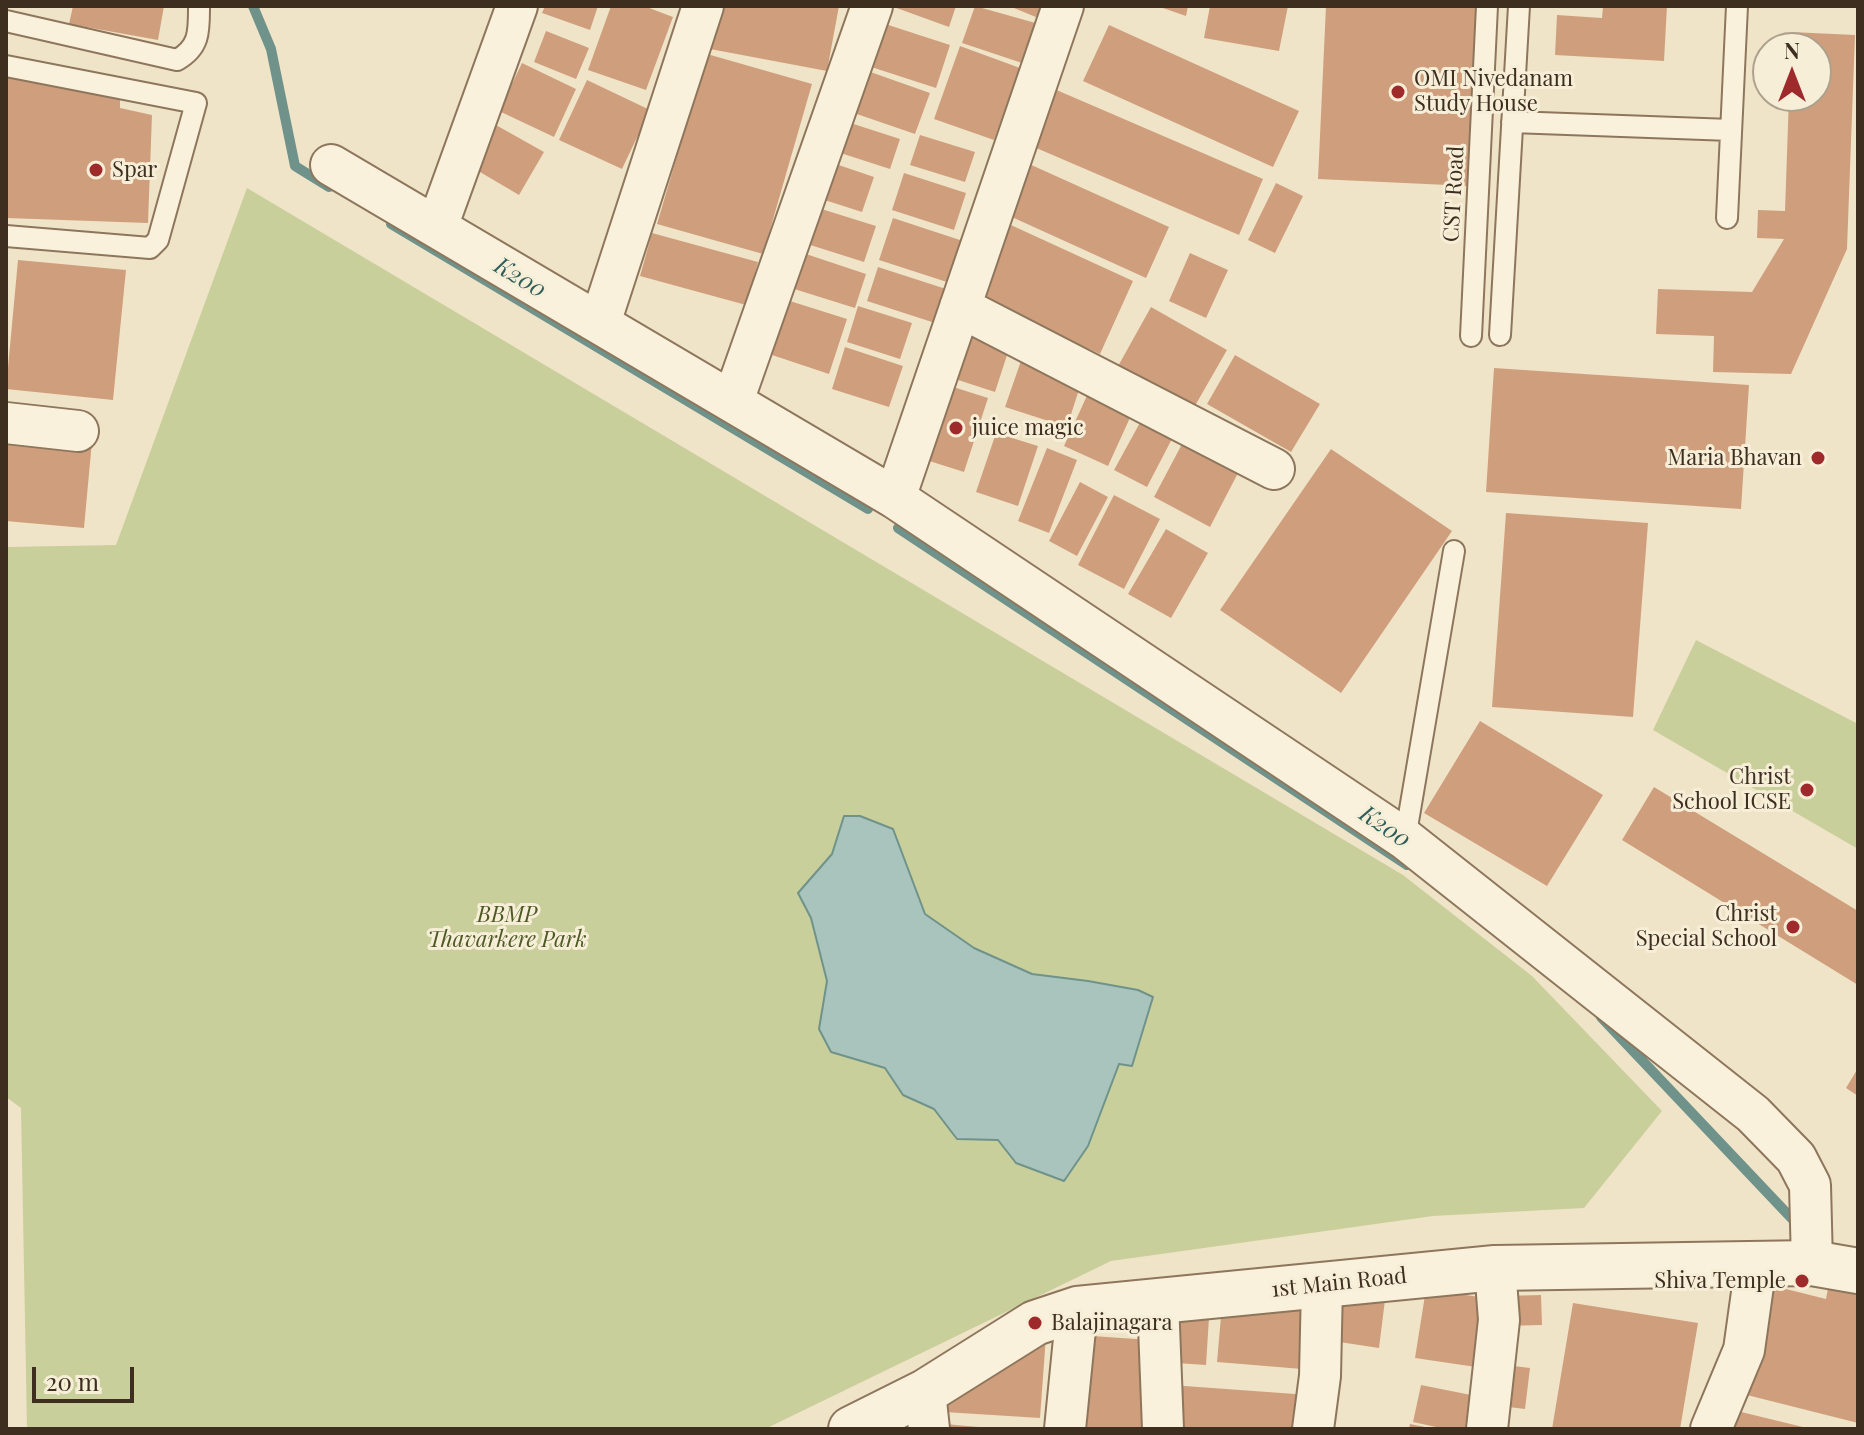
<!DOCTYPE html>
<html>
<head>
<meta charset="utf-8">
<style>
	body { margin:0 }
	#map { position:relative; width:1864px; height:1435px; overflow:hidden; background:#f0e4c8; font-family:"Playfair Display",serif }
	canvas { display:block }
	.frame { position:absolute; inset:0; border:8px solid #3d2e20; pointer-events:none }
	.north { position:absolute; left:1752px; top:32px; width:80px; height:80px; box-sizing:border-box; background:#f7eed8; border:2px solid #ada18e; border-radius:50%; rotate:0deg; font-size:22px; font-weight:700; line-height:32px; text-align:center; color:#3d2e20 }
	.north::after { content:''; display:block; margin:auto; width:28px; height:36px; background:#9e2a2b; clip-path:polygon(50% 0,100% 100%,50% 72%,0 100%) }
	.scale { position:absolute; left:32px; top:1367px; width:102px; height:36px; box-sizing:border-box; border:4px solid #3d2e20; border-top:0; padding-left:10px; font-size:24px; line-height:28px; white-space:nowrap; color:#3d2e20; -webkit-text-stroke:6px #f7eed8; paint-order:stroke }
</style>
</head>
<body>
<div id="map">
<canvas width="1864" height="1435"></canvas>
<div class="frame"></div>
<div class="north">N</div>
<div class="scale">20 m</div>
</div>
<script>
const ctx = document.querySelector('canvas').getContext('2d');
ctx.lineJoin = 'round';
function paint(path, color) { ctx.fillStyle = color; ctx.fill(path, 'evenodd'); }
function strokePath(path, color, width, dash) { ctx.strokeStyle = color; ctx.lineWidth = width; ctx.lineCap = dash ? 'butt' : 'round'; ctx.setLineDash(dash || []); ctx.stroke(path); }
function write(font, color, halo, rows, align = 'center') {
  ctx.font = font + ' "Playfair Display",serif'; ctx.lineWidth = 6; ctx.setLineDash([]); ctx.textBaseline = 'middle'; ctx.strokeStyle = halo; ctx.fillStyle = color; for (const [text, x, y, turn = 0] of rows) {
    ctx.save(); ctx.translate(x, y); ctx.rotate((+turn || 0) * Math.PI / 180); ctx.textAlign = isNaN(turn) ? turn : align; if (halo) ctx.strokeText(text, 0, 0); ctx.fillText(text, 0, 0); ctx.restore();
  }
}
paint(new Path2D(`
	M247,188L1403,875L1532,976L1662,1111L1584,1208L1433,1216L1111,1261L765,1429H27L21,1108L6,1097V547L116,545Z
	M1696,640L1858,724V849L1653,730Z`), '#c9cf9b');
const water = new Path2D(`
	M844,816H860L893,829L925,914L974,948L1032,974L1088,981L1138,990L1153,997L1132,1066L1119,1064L1088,1146L1064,1181L1016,1163L998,1140L957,1139L934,1109L903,1095L885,1068L831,1052L819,1029L827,981L811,918L798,893L832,854Z`);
paint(water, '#a9c4bc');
strokePath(water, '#6f938a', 2);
strokePath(new Path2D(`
	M253,6L271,49L295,166L329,187
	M391,224L868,509
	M898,528L1407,865
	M1601,1017L1797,1224`), '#6f938a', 10);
paint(new Path2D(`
	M73,6H164L158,40L69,24Z
	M545,6H598L590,30L542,13Z
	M611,6H644L673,17L646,90L588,70Z
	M719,6H839L827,71L710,49Z
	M891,6H956L949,27Z
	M975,6L1039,24L1025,64L962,43Z
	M1009,6H1054L1048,22Z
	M1157,6H1188L1186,16Z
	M1210,6H1288L1279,51L1204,38Z
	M1326,6H1477L1469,186L1318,179Z
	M1603,6H1667L1664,61L1555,55L1557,15L1602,18Z
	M876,21L950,45L936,88L862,64Z
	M1109,25L1299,111L1273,167L1083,81Z
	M546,31L589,48L576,79L534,62Z
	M1791,32L1855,35L1847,249L1791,374L1713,372L1714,336L1656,334L1658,289L1752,292L1784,239L1757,238L1758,210L1785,211L1789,96H1816V48H1791Z
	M960,46L1020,68L994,140L934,119Z
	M707,54L812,84L763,254L657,224Z
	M522,63L576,89L554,137L499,111Z
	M862,69L930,93L915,134L848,111Z
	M6,75L120,100V108L152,115L148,223L6,218Z
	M587,80L650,110L622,169L559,140Z
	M1045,85L1263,179L1239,235L1020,141Z
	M835,118L900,139L890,169L825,148Z
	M487,120L544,152L519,195L463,162Z
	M920,135L975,152L965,182L910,165Z
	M821,159L874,177L862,212L809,195Z
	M1027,163L1169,227L1146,278L1003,213Z
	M904,173L966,193L954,230L892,210Z
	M1276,183L1303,196L1275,253L1248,240Z
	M815,207L876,226L864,262L804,243Z
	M893,218L963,241L950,283L879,260Z
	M1000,220L1133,281L1100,354L966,293Z
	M652,233L758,262L746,305L640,276Z
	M803,253L866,274L855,308L791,288Z
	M1190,253L1228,270L1206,318L1169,301Z
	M18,260L126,270L113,400L6,389Z
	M878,267L946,289L935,323L867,301Z
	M790,301L847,319L829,374L772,355Z
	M858,306L912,323L900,359L847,342Z
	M1151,307L1227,350L1192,411L1117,368Z
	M966,335L1009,349L995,392L952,378Z
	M845,347L903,366L889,407L832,389Z
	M1235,355L1320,404L1291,452L1207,404Z
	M1022,358L1083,377L1067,427L1005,407Z
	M1494,368L1749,385L1741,509L1486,492Z
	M947,385L988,398L964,472L923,459Z
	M1090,389L1134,409L1108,466L1064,446Z
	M1142,419L1174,435L1147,487L1114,470Z
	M6,432L92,441L84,528L6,521Z
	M996,433L1038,446L1018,506L976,492Z
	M1182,444L1238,473L1210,527L1154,497Z
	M1047,448L1077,460L1049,533L1018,521Z
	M1331,449L1452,531L1341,693L1220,610Z
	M1080,482L1108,497L1077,556L1049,541Z
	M1114,495L1160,519L1124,589L1078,565Z
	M1506,513L1648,523L1633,717L1492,707Z
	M1166,529L1208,553L1171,618L1128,594Z
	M1480,721L1603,795L1547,886L1424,813Z
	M1654,787L1858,911V985L1622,840Z
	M1858,1068V1096L1846,1088Z
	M1770,1285L1826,1299L1828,1288L1858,1295V1423L1743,1394Z
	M1426,1289L1486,1298L1476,1367L1415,1358Z
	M1333,1293L1385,1300L1379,1348L1326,1340Z
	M1541,1295L1542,1325L1504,1326L1503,1296Z
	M1573,1303L1698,1323L1680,1429H1552Z
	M1222,1305L1318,1312L1314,1370L1217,1362Z
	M1179,1316L1209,1318L1206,1365L1175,1363Z
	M1078,1335L1150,1340L1145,1429H1072Z
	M1046,1336L1040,1418L944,1412L942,1383Z
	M1506,1365L1530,1368L1525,1409L1500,1406Z
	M1171,1385L1309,1395L1306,1429H1168Z
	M1421,1385L1476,1396L1469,1429H1445L1413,1422Z
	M1733,1410L1807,1428V1429H1728Z
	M944,1424L979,1427V1429H944Z
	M1410,1424L1430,1428V1429H1409Z`), '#cf9f7d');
const service = new Path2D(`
	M6,21L177,60C200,47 199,31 199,6
	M6,66L196,103L158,240L150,248L6,236
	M1512,122L1731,130
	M1727,218L1737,6
	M1500,335L1519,6
	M1471,336L1487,6
	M1405,839L1454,551`);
const minor = new Path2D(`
	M331,165L895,498L1405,839L1753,1114L1796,1158L1810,1185L1812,1263
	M437,227L517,6
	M960,307L1274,469
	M600,323L703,6
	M733,401L872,6
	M6,423L78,431
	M895,498L1063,6
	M1158,1301L1163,1429
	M925,1392L929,1429
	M1065,1429L1077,1309
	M1313,1429L1320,1376L1322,1285
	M1487,1429L1499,1320L1495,1268
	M1711,1429L1744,1350L1756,1264`);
const tertiary = new Path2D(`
	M851,1429L925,1392L1035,1323L1077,1309L1495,1268L1812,1263L1858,1271`);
strokePath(service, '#8d765c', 24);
strokePath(minor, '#8d765c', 44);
strokePath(tertiary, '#8d765c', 48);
strokePath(service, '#faf1dc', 20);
strokePath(minor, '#faf1dc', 40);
strokePath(tertiary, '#faf1dc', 44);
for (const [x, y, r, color] of [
	[1398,92,8,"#9e2a2b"],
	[96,170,8,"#9e2a2b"],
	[956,428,8,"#9e2a2b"],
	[1818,458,8,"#9e2a2b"],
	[1807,790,8,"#9e2a2b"],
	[1793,927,8,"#9e2a2b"],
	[1802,1281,8,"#9e2a2b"],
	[1035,1323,8,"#9e2a2b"]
]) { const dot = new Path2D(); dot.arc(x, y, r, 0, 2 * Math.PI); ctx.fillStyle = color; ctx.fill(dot); strokePath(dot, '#f7eed8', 3); }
write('22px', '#3d2e20', '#f7eed8', [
	["OMI Nivedanam",1414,79],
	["Study House",1414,104],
	["Spar",112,170],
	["juice magic",972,428],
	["Maria Bhavan",1802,458,"right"],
	["Christ",1791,777,"right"],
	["School ICSE",1791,802,"right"],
	["Christ",1777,914,"right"],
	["Special School",1777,939,"right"],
	["Shiva Temple",1786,1281,"right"],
	["Balajinagara",1051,1323]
], 'left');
write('22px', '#3d2e20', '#f7eed8', [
	["CST Road",1454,194,-87],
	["1st Main Road",1339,1283,-6]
]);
write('italic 22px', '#4d5a26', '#f7eed8', [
	["BBMP",507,915],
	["Thavarkere Park",507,940]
]);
write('italic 24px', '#2f5d5a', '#f7eed8', [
	["K200",520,278,31],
	["K200",1385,827,34]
]);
</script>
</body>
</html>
